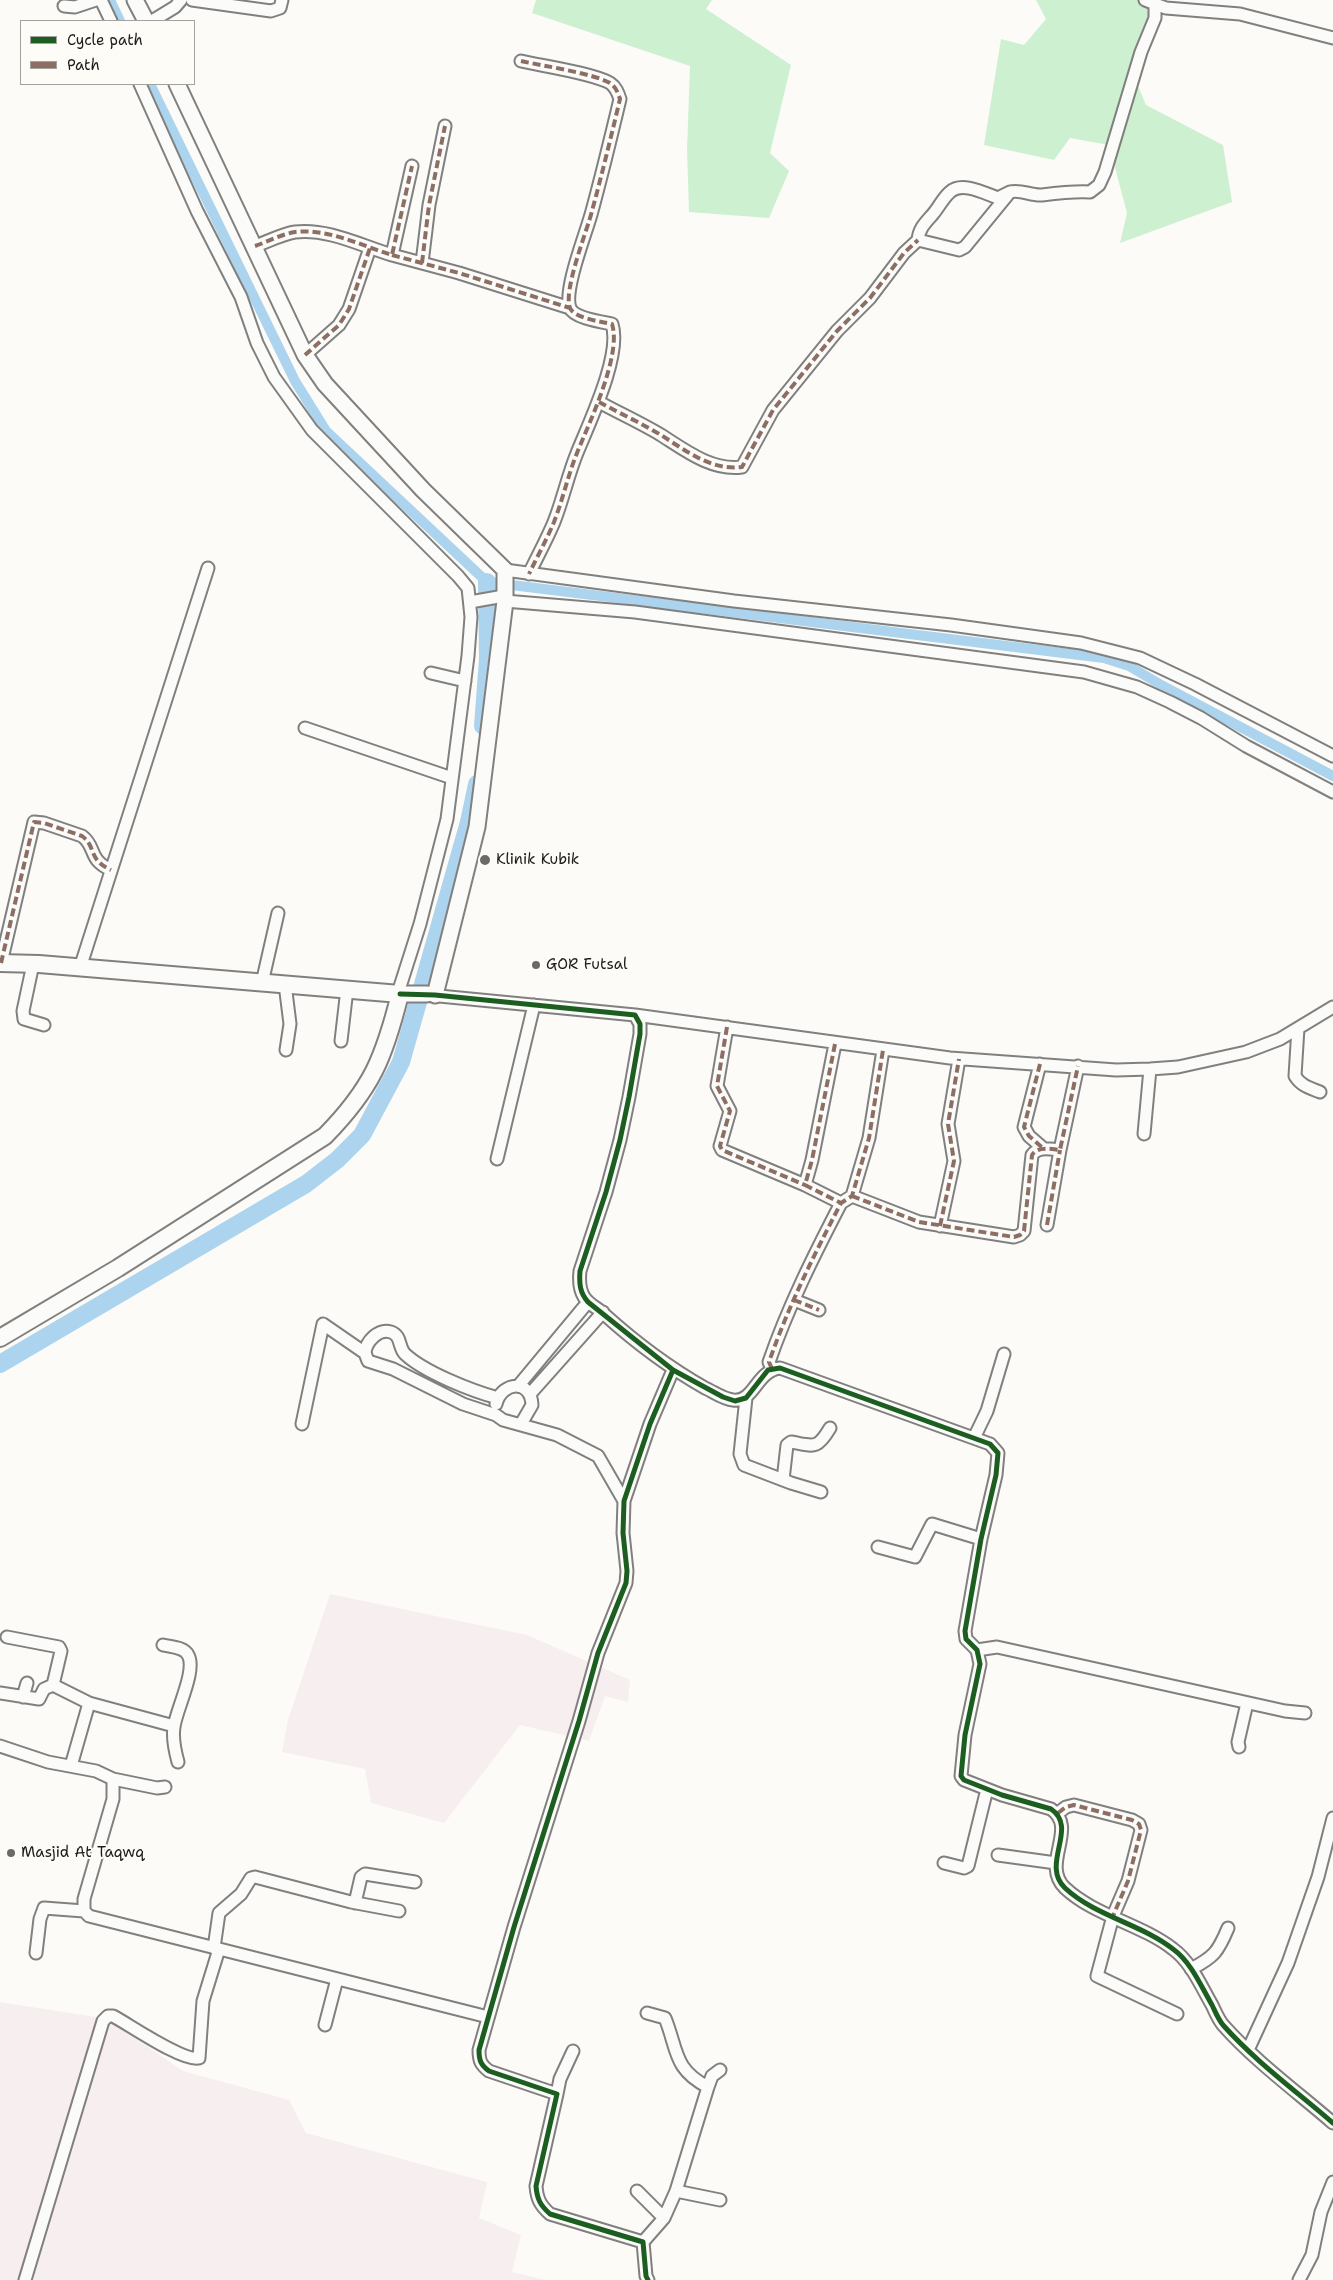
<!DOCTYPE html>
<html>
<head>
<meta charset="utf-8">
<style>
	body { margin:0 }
	#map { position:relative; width:1333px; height:2280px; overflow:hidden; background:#fcfbf8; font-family:"Shantell Sans",sans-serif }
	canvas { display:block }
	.legend { position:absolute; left:20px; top:20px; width:175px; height:65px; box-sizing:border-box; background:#fdfcf7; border:1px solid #a3a29f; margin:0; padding:6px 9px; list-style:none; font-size:15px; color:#1c1c1c }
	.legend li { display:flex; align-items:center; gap:10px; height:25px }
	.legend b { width:25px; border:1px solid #a3a29f }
</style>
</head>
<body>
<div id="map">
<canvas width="1333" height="2280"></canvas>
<ul class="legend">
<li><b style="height:6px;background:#1b5e20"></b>Cycle path</li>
<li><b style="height:6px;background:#8d6e63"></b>Path</li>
</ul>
</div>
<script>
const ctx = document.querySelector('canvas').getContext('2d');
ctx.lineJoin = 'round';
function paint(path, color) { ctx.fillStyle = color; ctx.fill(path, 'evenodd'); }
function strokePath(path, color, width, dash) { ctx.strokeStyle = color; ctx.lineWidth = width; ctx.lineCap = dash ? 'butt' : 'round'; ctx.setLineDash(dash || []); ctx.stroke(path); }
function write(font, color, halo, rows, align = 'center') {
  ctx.font = font + ' "Shantell Sans",sans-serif'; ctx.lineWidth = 4; ctx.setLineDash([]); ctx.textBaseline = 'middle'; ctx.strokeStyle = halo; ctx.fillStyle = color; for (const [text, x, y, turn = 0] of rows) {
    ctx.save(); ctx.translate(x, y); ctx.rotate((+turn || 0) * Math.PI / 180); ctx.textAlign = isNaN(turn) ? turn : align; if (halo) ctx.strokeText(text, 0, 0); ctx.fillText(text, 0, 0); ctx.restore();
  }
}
paint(new Path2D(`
	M330,1594L527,1635L630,1680L628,1702L605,1696L589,1741L520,1725L444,1823L371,1803L365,1769L282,1752L288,1720Z
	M0,2002L108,2019L183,2071L289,2100L306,2133L487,2182L479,2218L521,2235L512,2272L545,2280H0Z`), '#f7eef0');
paint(new Path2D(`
	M536,0H712L706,9L791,65L770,153L789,171L769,218L689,212L687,150L690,66L532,13Z
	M1036,0H1144L1158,15L1136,81L1146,105L1223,145L1232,202L1120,243L1127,213L1109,145L1070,138L1054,160L984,145L1001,39L1024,45L1046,19Z`), '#cdf0d0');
strokePath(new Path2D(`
	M110,0L120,21
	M150,84L295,381L326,431L487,582L1104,658L1129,666L1163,686L1333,776`), '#acd4ee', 10);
strokePath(new Path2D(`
	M483,726L488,659L487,582
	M0,1364L306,1184L337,1160L362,1135L401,1062L469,822L477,784`), '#acd4ee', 18);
const minor = new Path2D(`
	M101,0L111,21
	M192,0L271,11L280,8L282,0
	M1155,4L1166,8L1240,14L1333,38
	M64,6L75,7L96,0
	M152,21L175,7L181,0
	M521,61C543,66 592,73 610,83C616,87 618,93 620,99C611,137 602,174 592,211C587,231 563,290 570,308C574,318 602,322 612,324C622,355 589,423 577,453C568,475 563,499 554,522C547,539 537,557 529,574
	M140,84L197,211L241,297L257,343L274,377L312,430L458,576L468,588L471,617L468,656L447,819L420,924L398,993
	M918,240L959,250L965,247L1010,192C1021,189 1031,196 1042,195C1058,193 1074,191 1090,192L1099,185L1105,172L1141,52L1155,18V4L1145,0
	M255,246C267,242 282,234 295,232C328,228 362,246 392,255L412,166
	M392,255L459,273L570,308
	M422,263L429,205L445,126
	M305,355L339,325L349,309L370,248
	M599,402C619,413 641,423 661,435C686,451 712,471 742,467L773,410L837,331L870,298L904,253L918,240C919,228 926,222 933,214C939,207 943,198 950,192C962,181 984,193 998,198L1010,192
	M505,570L734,601L951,625L1081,643L1140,658L1195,684L1333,756
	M505,601L635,612L1084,672L1137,687L1170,702L1201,718L1246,746L1333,792
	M470,602L504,596
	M431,673L465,681
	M305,728L452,778
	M1,963L34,822L44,823L82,836C97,847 87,859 111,870
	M33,964L23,1011L24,1019L44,1025
	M80,968L208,568
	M262,983L278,913
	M285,984L290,1024L286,1050
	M429,995L635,1015L640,1024V1034L629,1097L620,1140L606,1192L580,1271C579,1280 579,1289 584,1297C589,1305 598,1308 604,1314C636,1343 668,1367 705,1388C714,1392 723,1399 733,1400C754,1403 756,1371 780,1368L990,1444L998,1453L996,1475L981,1539L965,1631L966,1639L977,1650L980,1664L965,1735L961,1776L964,1780L1002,1795L1051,1809C1079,1828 1040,1864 1065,1888C1095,1916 1141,1924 1173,1949C1191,1962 1201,1986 1212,2005C1215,2011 1218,2019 1223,2025C1255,2061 1296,2091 1333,2123
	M635,1015L950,1058L1116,1070L1150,1069L1178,1067L1246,1052L1280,1039L1333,1007
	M727,1027L717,1086L730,1111L720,1146L722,1150L805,1185
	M1298,1028L1295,1076C1301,1086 1310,1088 1320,1092
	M341,1041L347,989
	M835,1044L812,1160L805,1185L841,1203
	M1040,1064L1024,1127L1029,1136L1044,1149
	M1144,1134L1150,1069
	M497,1159L534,1005
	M852,1196L919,1222L1014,1237L1020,1235L1024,1231L1032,1155C1038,1146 1050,1149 1060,1150L1078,1066
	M1047,1225L1060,1150
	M940,1226L954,1161L948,1124L959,1059
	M794,1300L819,1310
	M365,1353C366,1341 379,1328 391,1332C402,1336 398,1347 405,1354C424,1372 472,1391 498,1398
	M772,1369L769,1362C788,1307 814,1255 841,1203L852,1196L869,1138L883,1050
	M519,1385L588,1302
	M530,1394L603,1312
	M746,1398L740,1454L744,1465L791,1483L821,1492
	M496,1404C502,1381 531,1379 532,1405L521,1424
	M302,1424L323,1324L365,1353L368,1361L393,1369L463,1404L496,1415L503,1420L557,1435L598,1456L624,1501
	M974,1438L987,1411L1004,1354
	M783,1480L787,1445L791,1442C814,1446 817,1450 830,1428
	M878,1547L915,1557L932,1524L981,1539
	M7,1637L59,1647L61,1651L53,1685L89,1703
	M163,1645C171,1647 184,1647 188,1655C197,1670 176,1710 174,1727C172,1739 175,1751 178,1762
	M977,1650L997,1647L1285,1711L1305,1713
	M0,1693L39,1699L44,1689L53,1685
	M23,1697L27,1683
	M0,1746L48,1762L96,1771L113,1779V1799L84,1899V1911L89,1916L488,2017
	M1239,1747L1238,1742L1247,1703
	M71,1766L89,1703L174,1726
	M113,1779L157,1788L165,1787
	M1058,1813L1066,1807L1074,1805L1132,1820L1139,1824L1141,1830L1128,1881L1113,1916L1097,1976L1177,2014
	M998,1855L1056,1863
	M944,1863L964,1868L968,1866L987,1789
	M355,1903L361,1877L365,1874L415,1882
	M214,1948L219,1913L241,1894L251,1878L255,1877L351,1902L399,1911
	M36,1953L40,1919L44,1908L84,1911
	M1191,1969C1214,1957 1218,1952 1228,1928
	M647,2013L665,2018C678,2050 673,2069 708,2087
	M325,2025L337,1979
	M1248,2050L1288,1963L1318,1877L1333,1818
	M557,2094L560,2079L573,2051
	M637,2191L664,2218
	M676,2191L720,2200
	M643,2242L664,2218L676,2191L708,2087L712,2076L720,2070
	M25,2280L103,2021L108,2016H113C130,2025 183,2062 199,2058L203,2001L219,1949
	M648,2280L646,2276L643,2242L550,2214C540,2205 537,2199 536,2186L557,2094L489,2071C481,2065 479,2061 479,2050L514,1927L579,1721L598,1653L626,1583L627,1571L623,1533L624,1501L650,1424L673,1370
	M1299,2280L1312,2255L1321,2212L1333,2182`);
const tertiary = new Path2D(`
	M135,0L146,21
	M177,84L305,355L325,384L423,490L505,570V601L477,827L435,995
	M400,994H427`);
const secondary = new Path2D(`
	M0,963L39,964L400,994C384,1058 372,1088 325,1136L118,1268L0,1338`);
strokePath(minor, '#81807f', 15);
strokePath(tertiary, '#81807f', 19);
strokePath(secondary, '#81807f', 20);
strokePath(minor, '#fbfbf9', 11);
strokePath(tertiary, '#fbfbf9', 15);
strokePath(secondary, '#fbfbf9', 16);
strokePath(new Path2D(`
	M521,61C543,66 592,73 610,83C616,87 618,93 620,99C611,137 602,174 592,211C587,231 563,290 570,308C574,318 602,322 612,324C622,355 589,423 577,453C568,475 563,499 554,522C547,539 537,557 529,574
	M255,246C267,242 282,234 295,232C328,228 362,246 392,255L412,166
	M392,255L459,273L570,308
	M422,263L429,205L445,126
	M305,355L339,325L349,309L370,248
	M599,402C619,413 641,423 661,435C686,451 712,471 742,467L773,410L837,331L870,298L904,253L918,240
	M1,963L34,822L44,823L82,836C97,847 87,859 111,870
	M727,1027L717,1086L730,1111L720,1146L722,1150L805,1185
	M835,1044L812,1160L805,1185L841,1203
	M1040,1064L1024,1127L1029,1136L1044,1149
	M852,1196L919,1222L1014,1237L1020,1235L1024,1231L1032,1155C1038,1146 1050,1149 1060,1150L1078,1066
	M1047,1225L1060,1150
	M940,1226L954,1161L948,1124L959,1059
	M794,1300L819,1310
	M772,1369L769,1362C788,1307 814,1255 841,1203L852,1196L869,1138L883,1050
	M1058,1813L1066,1807L1074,1805L1132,1820L1139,1824L1141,1830L1128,1881L1113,1916`), '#8d6e63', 4, [8, 4]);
strokePath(new Path2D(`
	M400,994L435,995L635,1015L640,1024V1034L629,1097L620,1140L606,1192L580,1271C579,1284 580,1293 588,1302L673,1370L723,1397L735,1401L746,1398L768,1370L780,1368L990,1444L998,1453L996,1475L981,1539L965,1631L966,1639L977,1650L980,1664L965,1735L961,1776L964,1780L1002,1795L1051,1809C1079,1828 1040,1864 1065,1888C1095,1916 1141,1924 1173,1949C1191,1962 1201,1986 1212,2005C1215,2011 1218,2019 1223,2025C1255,2061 1296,2091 1333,2123
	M648,2280L646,2276L643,2242L550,2214C540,2205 537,2199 536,2186L557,2094L489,2071C481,2065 479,2061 479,2050L514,1927L579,1721L598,1653L626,1583L627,1571L623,1533L624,1501L650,1424L673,1370`), '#1b5e20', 5);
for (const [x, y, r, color] of [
	[485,860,6,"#6a6a69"],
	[536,965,5,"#6a6a69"],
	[11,1853,5,"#6a6a69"]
]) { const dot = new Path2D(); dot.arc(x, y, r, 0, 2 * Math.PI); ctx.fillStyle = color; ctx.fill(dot); strokePath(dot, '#fdfcf7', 2); }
write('15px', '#1c1c1c', '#fdfcf7', [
	["Klinik Kubik",496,860],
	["GOR Futsal",546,965],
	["Masjid At Taqwq",21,1853]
], 'left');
</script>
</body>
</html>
